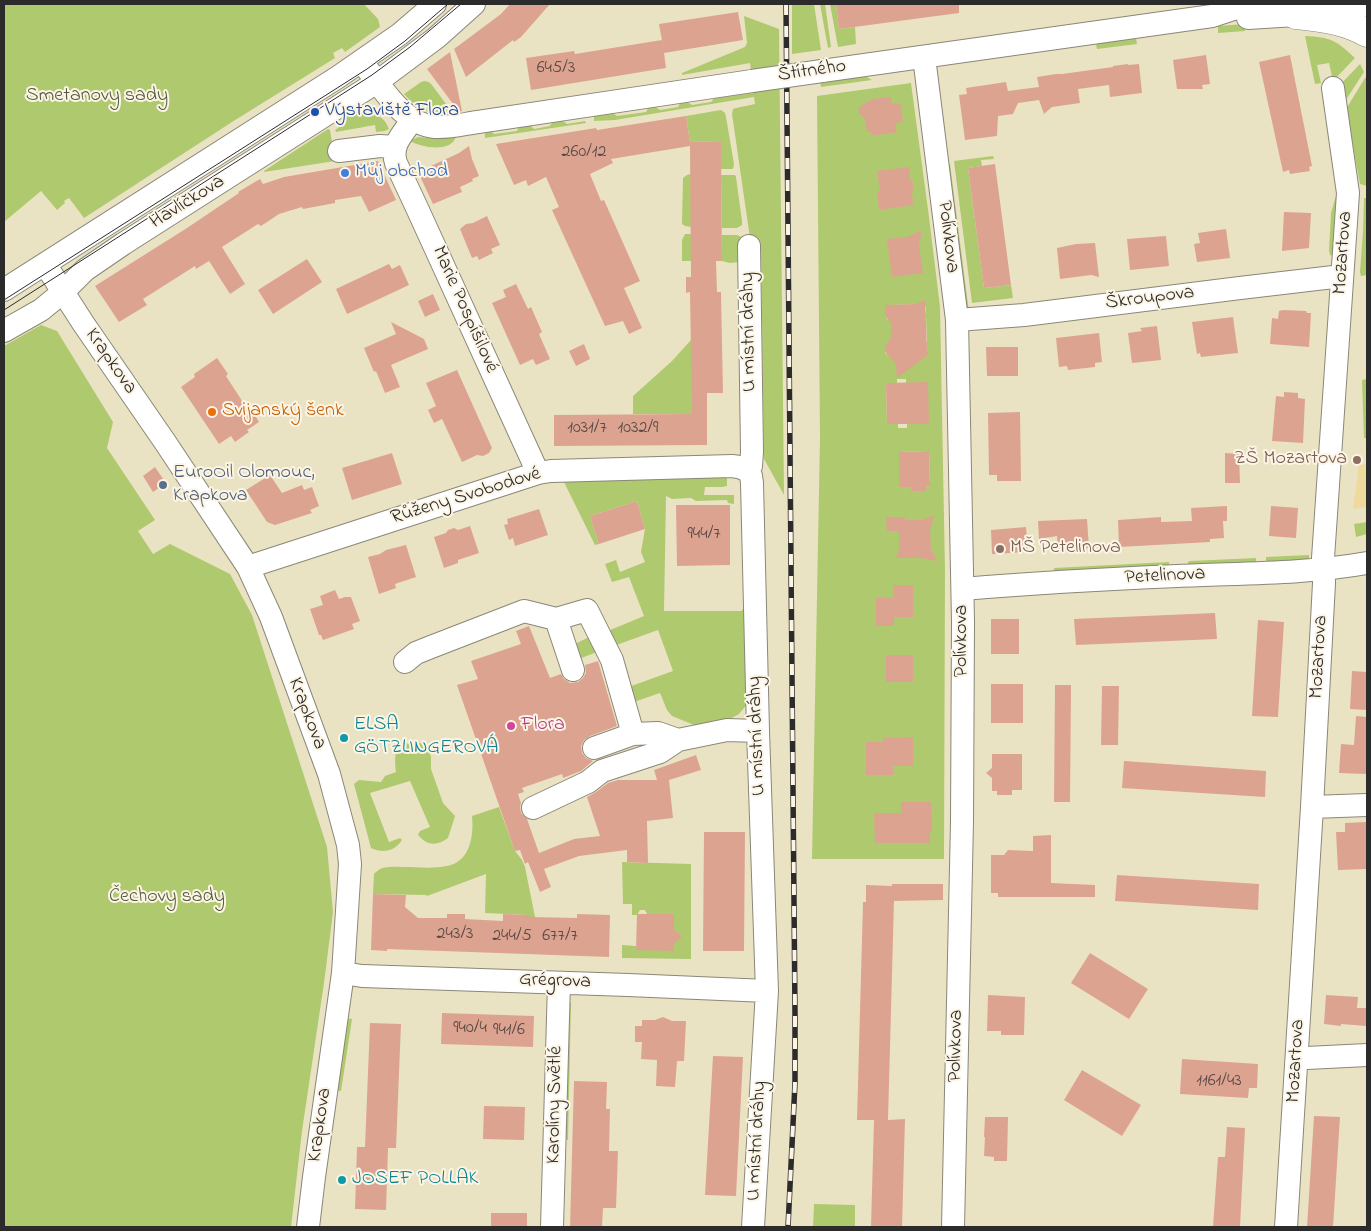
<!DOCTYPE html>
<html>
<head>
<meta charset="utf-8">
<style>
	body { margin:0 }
	#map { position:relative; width:1371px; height:1231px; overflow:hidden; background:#eae3c3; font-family:"Indie Flower",sans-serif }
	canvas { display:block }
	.frame { position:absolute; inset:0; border:5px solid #2b2b2b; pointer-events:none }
</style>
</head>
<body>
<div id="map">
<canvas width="1371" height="1231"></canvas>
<div class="frame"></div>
</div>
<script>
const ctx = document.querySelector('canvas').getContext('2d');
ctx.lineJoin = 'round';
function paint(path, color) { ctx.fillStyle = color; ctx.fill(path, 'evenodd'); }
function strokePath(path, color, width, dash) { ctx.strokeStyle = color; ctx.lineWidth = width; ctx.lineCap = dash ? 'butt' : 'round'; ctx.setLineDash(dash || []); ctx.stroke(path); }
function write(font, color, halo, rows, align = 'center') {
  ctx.font = font + ' "Indie Flower",sans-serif'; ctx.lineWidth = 4; ctx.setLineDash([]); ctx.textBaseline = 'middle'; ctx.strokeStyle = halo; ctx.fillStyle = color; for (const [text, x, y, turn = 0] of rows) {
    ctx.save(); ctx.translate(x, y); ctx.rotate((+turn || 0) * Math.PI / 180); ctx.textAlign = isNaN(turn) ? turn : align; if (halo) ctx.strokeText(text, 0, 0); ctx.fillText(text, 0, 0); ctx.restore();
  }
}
paint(new Path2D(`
	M4,4H364L378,19L380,27L345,52L342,48L333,53L335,58L232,122L84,218L69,198L64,201L65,203L57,210L41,191L4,222Z
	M792,4H814L821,50L792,54Z
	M820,4H825L831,47L828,48Z
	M830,4H836L839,29L855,27L856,44L838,47Z
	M744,16L779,29L784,495L764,459L761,245H751L732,114L733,109L736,108L755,104L754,97L615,120L594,121V115L611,112L617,116L646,112L649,107L654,106L660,110L678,107L680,103L686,101L692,105L711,102L715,97L754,91L750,63L682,75V73L745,47L747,43Z
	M1245,24V31L1218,33V26Z
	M1305,36C1331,37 1337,41 1355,58L1333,81L1329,63L1317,65L1321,83L1315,84Z
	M1136,38L1137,44L1097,49L1096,45L1098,43Z
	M1360,64L1364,72L1340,109L1336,89Z
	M865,76L872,80L821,87L820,81Z
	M1367,77V186L1360,184L1346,109L1365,78Z
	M424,81L429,82L432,85L452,112L453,116C433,117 417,109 404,94L421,82Z
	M911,83L929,217L940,307L945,571L944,859H812L820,438L817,96ZM924,304L926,308L925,317L926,318L927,342H926V348L928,352L889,356L885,353V345L889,341H892L891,320H888L885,316V309L888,305H892ZM897,379H906V383L928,424H907V428H898V424H887L886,383H897ZM929,451L930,486L926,487V491H911V487H899V452Z
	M721,110L725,113L726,117L734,164L733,169H721V141L690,142L686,116Z
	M351,113C366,113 383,111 389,129L385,131L376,132L375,125L336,132L335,130L345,123L343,119Z
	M553,121H563L567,124L585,121L586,123L485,138V132L491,131L494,134L517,131L519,126L529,124L534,129L550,126Z
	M328,129L330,130L335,161L264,172V171Z
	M456,136C452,153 422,148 410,141L418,137L439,139Z
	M993,156L994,159L981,160L982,166L968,168L984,288L1011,285L1013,298L972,303L954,161Z
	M948,164H950L969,312L965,308Z
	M691,174V227L685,226L682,224L683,178L687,175Z
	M1339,174L1337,257L1330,255L1329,251L1331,213L1337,192Z
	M721,175H735L736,177L742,221V225L737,228H722Z
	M1364,198H1367V275L1361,276L1360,272L1363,232Z
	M685,234H691V261H682V240Z
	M722,235H737L744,238L740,262L730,263L722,261Z
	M41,325L57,331L113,422L107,448L155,520L138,531L153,554L170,544L230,574L252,615L327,847L333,912L324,983L302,1131L291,1227H4V346Z
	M691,340L696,414H633V396L672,361Z
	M1367,379V438H1364L1362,380Z
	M727,471V486L722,487H705L704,495H734V504L728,503L727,500L696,501L691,498L672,499L666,496L664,611H741L746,607L750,701L739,714L728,720L694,725L672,716L667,710L660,693L628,704L623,689L673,671L658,630L608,648L603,633L644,616L629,577L612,582L605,564L616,560L620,572L645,562L641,552L645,529L637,501L590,516L599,544L595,545L564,482Z
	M1367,522V534L1356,537L1354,524Z
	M1309,555V561L1266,564V557Z
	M1256,558V564L1188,568V562L1190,561Z
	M1169,562L1170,569L1054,574V568Z
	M587,638H590L597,652L576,660L574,650L577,643Z
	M404,743C410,743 415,747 417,752H419V743L427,744L431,757V769L443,803L455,816L448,838C437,846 427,846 418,835L420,831L430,827L410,781L370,793L389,842L400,838L402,840C395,851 383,854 371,848L354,784L359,780L381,782L385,776L396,772C395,761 393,748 404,743Z
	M499,807L515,851L522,860L525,867L536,922H529L528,915L485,913L486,874L427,896L426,895L373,894L374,874C376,872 378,870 380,869C387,866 397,867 404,867C417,867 433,869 447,866C470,862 474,836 472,816Z
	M622,862L691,864V959L622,958V945L636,946V949L674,942L678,933L674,930V914H647L645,910H640L637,915H632V904H623Z
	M565,1002L571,1003L568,1140L561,1139Z
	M346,1018L352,1019L341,1091L330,1090Z
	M814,1204L855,1205V1227H813Z`), '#afc96f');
paint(new Path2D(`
	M1367,464V507L1353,509L1359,465Z`), '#eeda9e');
paint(new Path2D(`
	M510,4H550L521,37L514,42L513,40L466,77L454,49L501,14Z
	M836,4H959V13L839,29Z
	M738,12L743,40L664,53L666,68L531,90L526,58L574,51L575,54L662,40L664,52L659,24Z
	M450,52L462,111L459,112L427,69Z
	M1206,55L1210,84L1202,85L1203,89H1177L1173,60Z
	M1290,55L1312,166L1309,167L1310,171L1290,174L1289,170L1283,172L1259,62Z
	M1128,64V65L1139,64L1142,93L1110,97L1109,85L1078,89L1080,103L1052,107L1044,114L1039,100L1018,103L1013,114L998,116L997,136L965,140L959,95L967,94L966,88L1006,82L1008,91L1039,87L1037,77L1056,74H1062L1113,67V66Z
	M891,97L892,104L900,103L903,122L895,123L897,132L871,136V132H867L865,119L859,113V107L872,99Z
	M686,116L690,142L721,141L722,261H716L717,292H721L723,393H707V445L554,446V415L692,414L690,292L686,293V277H691L690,146L611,159L613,163L590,174L601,201L604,200L640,281L624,288L642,328L629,334L623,321L605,326L552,210L559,207L546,177L528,186L526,180L514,185L496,144L596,128L597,130Z
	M469,146L472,159L479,176L472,179L473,181L460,187L462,192L433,204L418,172L459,153Z
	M378,161L396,200L369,212L361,196L335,200V203L303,209L302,207L279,214L261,226L258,224L222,247L245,284L230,294L209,261L196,269L195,266L143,299L147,305L119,322L95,286L187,228L239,193L238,192L260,179L263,184L284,177Z
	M995,164L1011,285L984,288L968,168Z
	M909,167L910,180L913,182V190L912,192L913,205L879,210L877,192L880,191L877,171Z
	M1284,212L1311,213L1309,248L1282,251Z
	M487,216L500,245L491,249L493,253L479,260L477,256L472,258L460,229L466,224L473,223Z
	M1226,229L1230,258L1197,262L1194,244L1200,243L1198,233Z
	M922,230L919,245L923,273L892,277L887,239L907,237Z
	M1166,236L1169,266L1130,270L1127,239Z
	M1095,243L1099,277L1091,275L1060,279L1057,248L1076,244Z
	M307,259L322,282L273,314L258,290Z
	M389,264L392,269L400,265L409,285L347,314L336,289Z
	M516,284L528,309L531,307L542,332L539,334L550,359L536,365L533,359L520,365L492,303L506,297L503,290Z
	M433,294L440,310L425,317L418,301Z
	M925,300L927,350L929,354L897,378L896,364L885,352V345L891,338V323L885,316V305L916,304Z
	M1283,310L1306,311L1307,313H1311L1309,347L1270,344L1272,318L1278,319L1279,311Z
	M1233,317L1238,353L1201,357L1200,353L1197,354L1192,322Z
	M391,322L424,339L428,349L391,365L400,387L385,393L376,371L374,372L364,348L396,334Z
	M1157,326L1161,360L1132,363L1128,333L1142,331L1140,328Z
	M1099,333L1102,362L1095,363V367L1068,370L1067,366L1059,367L1056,338Z
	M584,344L590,359L576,366L569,351Z
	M986,347H1018V376H987Z
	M217,358L228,374L226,376L246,407L249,405L259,422L247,430L249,432L235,442L231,436L219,444L181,387L195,377L194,374Z
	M457,370L492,448L489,453L483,456L477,455L462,462L442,419L434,423L428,410L436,406L426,383Z
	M928,382L929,424H887L886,383Z
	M1284,392L1298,393V398L1305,399L1303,443L1272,441L1276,396L1284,397Z
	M1020,412L1021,481H997V475H989L988,413Z
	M929,451L930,486L926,487V491H911V487H899V452Z
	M392,453L402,484L352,500L342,468Z
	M1225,453L1239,454L1240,483H1225Z
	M155,467L166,483L153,492L143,476Z
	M270,475L282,493L302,485L304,490L312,487L319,506L310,510L312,513L275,525L267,522L246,490Z
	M637,501L645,529L599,544L590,516Z
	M676,505H730V565L677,566Z
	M1227,506V521H1223L1224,538L1210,539V542L1119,547L1118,520L1161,517V522L1192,521L1191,508Z
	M1271,506L1298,508L1296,538L1269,536Z
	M539,509L548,535L515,546L513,538L509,540L504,525L508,524L507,519Z
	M934,515L930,530L931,549L937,561L921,558H896L899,550V531H887L886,517H905V520H922Z
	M1087,519L1089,548L1058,550L1057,536L1039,539L1038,521Z
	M470,526L479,553L458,560V563L444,568L434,537L446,533L448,530L454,528L458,530Z
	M1026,527L1028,552L992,554L991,530Z
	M406,545L416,577L395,584L396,588L379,594L368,557L380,554L386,550Z
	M893,585H913V617H894V626H876V597L893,598Z
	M335,590L339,599L345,597H351L360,621L352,624L354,629L323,640L321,635H319L310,609L323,605L320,596Z
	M1215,613L1217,639L1076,645L1074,619Z
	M991,619H1019V654H991Z
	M1258,620L1284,622L1278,717L1252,716Z
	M529,626L550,678L561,674L564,679L570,683L578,682L583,678L586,673L585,665L598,661L617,726L590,736L584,740L581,746L582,753L586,758L593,761L581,771L563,778L562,774L522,788L524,792L518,794L521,803L520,807L521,813L527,819L539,853L574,839L600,836L587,797L596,792L608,783L618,780H657L654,770L696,755L701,770L669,780L673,818L647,821L648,863L627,862V850L579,856L544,869L551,887L540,892L528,862L525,864L520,850L515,851L457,685L478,679L471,661L521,644L516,631Z
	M886,655H913V682H886Z
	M1352,671L1367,672V710L1350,709Z
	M991,684H1023V723H991Z
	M1055,685H1071L1070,802H1054Z
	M1102,686H1119L1118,745H1101Z
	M1356,716L1367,717V774L1339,773L1341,744L1354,745Z
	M913,737V766H893V775H866V742H883V738Z
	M992,754H1022V790H1012V795H997V791H992V778L986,773L992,768Z
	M1124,761L1266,771L1265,797L1122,788Z
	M901,802H931L932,832H930V843H875L874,813H901Z
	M1367,822V869L1338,870L1336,832H1345V823Z
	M704,832H745L744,951H703Z
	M1051,835V883L1095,885V897H998V893H991V855H1004L1008,850L1033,851V836Z
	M1117,875L1259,884L1258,910L1115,901Z
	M892,884H943V900L894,901L888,1120L905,1119L902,1227H871L874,1120H857L863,902H866V885L892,886Z
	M373,894L406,895L405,907L418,918H447V914H465V919L503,921V914L529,915V917L577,918V914L610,915L609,957L387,949V951L371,950Z
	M637,914H674V929L682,937L674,944V951L636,950Z
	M1090,953L1148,989L1129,1019L1071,983Z
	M988,995L1025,997L1024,1035H1001V1031H987Z
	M1326,995L1358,997L1357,1008H1367V1026L1341,1024V1026L1324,1024Z
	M442,1013L534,1016L533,1047L441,1044Z
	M663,1017L672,1021H686L684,1061H677L675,1087L656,1086L657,1060L641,1059L642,1042H635V1026H642V1020H655Z
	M370,1023L401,1024L396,1148H388L386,1210L355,1209L357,1147H365Z
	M713,1056L743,1057L736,1196L705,1195Z
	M1182,1059L1258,1064L1257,1088H1249L1248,1098L1180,1094Z
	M1082,1070L1141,1105L1122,1136L1064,1100Z
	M574,1081L607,1082L606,1109H610L609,1151H618L616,1208H603L602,1227H570Z
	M484,1106L525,1107L524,1140L483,1139Z
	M1314,1116L1340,1117L1333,1227H1307Z
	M985,1117H1008L1007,1161H994V1157L984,1156L985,1137H984Z
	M1227,1127L1245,1128L1240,1227H1213L1218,1157H1225Z
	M491,1213H527V1227H491Z`), '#dda391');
const minor = new Path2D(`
	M1248,18L1296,15L1367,5
	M924,57L957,320L963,622L962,822L953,1227
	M368,70C385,92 404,124 435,127C449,128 464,124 478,122L752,81
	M822,71L1212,16L1233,9L1269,4
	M413,119C403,134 390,145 396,163L417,208L538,473
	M339,151L380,146L395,147
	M749,246L752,452L751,466L749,471L751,476L752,483L758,731L767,991L753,1227
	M45,264L83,323L165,442L248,567L271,617L329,774L348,845L350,864L343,973L314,1177L308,1227
	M4,290L338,77L400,34L435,4
	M957,320L1024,315L1240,288L1342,276
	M4,331L41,310L63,292L85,270L123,244L377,82L436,38L474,4
	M248,567L538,473L551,471L732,466L739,467L749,471
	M963,589C1034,583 1107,579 1178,576C1241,573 1305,574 1367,563
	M405,662L416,653L431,647L524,611L556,619
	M573,670L556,619L587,610L612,660L633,734
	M594,748L633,734L658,733L678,740L727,730L758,731
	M1312,807L1367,805
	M533,808L588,782L602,771L660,752L678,740
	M343,973L362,976L628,985L767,991
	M1297,1057L1307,1058L1367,1055
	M552,1227L559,983
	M1286,1227L1312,807L1324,583L1323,558L1348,193L1333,88`);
const major = new Path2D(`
	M1296,15C1321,18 1345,20 1367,33`);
strokePath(minor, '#8a8777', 24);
strokePath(major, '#8a8777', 29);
strokePath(minor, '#fff', 22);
strokePath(major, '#fff', 28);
strokePath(new Path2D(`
	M4,300L367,69L405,41L448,4
	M4,310L372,75L410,47L461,4`), '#2b2b2b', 1);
const rail = new Path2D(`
	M786,4L795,1013V1083L788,1227`);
strokePath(rail, '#2b2b2b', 5.5);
strokePath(rail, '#fcf5e5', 4, [11]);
const minorBridge = new Path2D(`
	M752,81L822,71`);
strokePath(minorBridge, '#8a8777', 24, []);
strokePath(minorBridge, '#fff', 22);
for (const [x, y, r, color] of [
	[315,112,5,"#1a4fb4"],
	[345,173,5,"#3f7fe0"],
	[212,412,5,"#e8710a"],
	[1357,460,5,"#8d6e63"],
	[163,485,5,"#5c6f8a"],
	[1000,549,5,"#8d6e63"],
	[511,726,5,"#d1479c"],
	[344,738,5,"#0f9aa8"],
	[342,1180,5,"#0f9aa8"]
]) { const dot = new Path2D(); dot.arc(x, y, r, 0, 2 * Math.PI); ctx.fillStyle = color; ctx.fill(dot); strokePath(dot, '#fcf5e5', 2); }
write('18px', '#584944', null, [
	["645/3",556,69],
	["260/12",584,153],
	["1031/7",587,429],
	["1032/9",638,429],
	["944/7",704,535],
	["243/3",455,935],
	["244/5",512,937],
	["677/7",560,937],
	["940/4",470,1029],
	["941/6",509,1031],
	["1161/43",1219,1082]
]);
write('20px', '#2b2b2b', '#fcf5e5', [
	["Štítného",812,72,-8],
	["Havlíčkova",188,203,-32],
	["Polívkova",947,237,83],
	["Mozartova",1344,253,-86],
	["Škroupova",1150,299,-7],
	["Marie Pospíšilové",464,310,66],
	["U místní dráhy",750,332,-91],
	["Krapkova",110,362,55],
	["Růženy Svobodové",466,497,-17],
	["Petelinova",1165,577,-3],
	["Polívkova",963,641,-90],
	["Mozartova",1320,657,-87],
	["Krapkova",306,714,69],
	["U místní dráhy",758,736,-92],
	["Grégrova",555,982,2],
	["Polívkova",957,1046,-89],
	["Mozartova",1297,1061,-87],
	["Karolíny Světlé",556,1105,-89],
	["Krapkova",321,1125,-82],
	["U místní dráhy",758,1141,-87]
]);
write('20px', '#535a3f', '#fcf5e5', [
	["Smetanovy sady",97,97],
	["Čechovy sady",167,898]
]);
write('20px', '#164399', '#fcf5e5', [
	["Výstaviště Flora",325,112]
], 'left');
write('20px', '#366cbe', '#fcf5e5', [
	["Můj obchod",355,173]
], 'left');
write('20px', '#c56008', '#fcf5e5', [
	["Svijanský šenk",222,412]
], 'left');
write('20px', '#785e54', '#fcf5e5', [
	["ZŠ Mozartova",1347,460],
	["MŠ Petelinova",1010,549,"left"]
], 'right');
write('20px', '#4e5e75', '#fcf5e5', [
	["EuroOil Olomouc,",173,474],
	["Krapkova",173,497]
], 'left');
write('20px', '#0d838f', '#fcf5e5', [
	["ELSA",354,726],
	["GÖTZLINGEROVÁ",354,749],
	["JOSEF POLLAK",352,1180]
], 'left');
write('20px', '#b23c85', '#fcf5e5', [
	["Flora",521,726]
], 'left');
</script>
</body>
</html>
